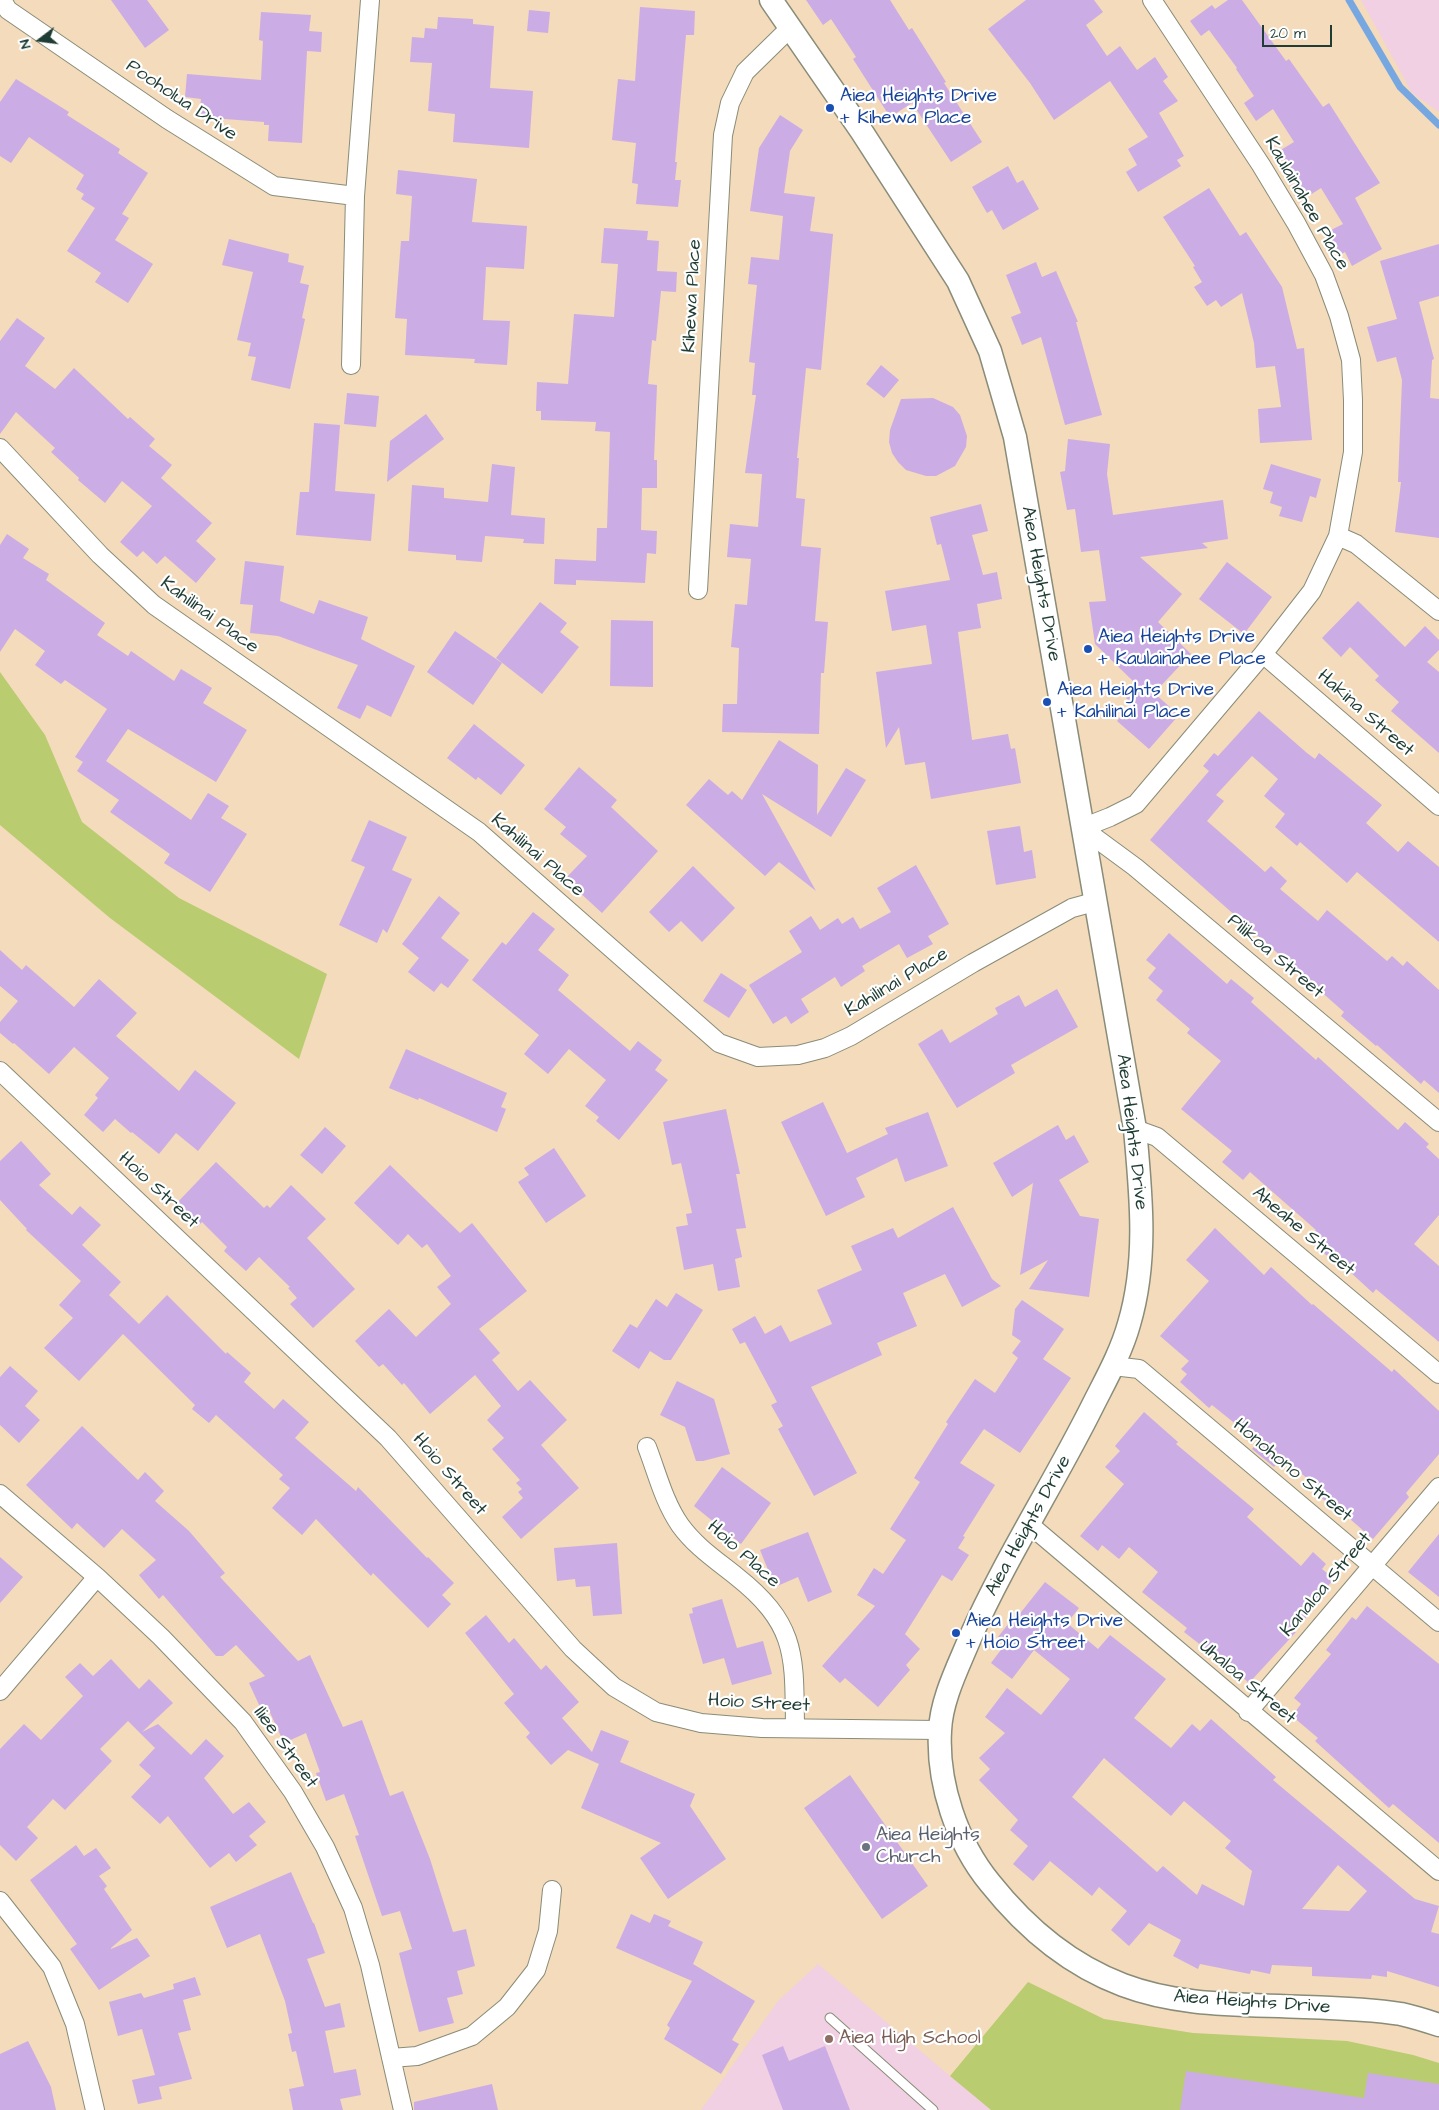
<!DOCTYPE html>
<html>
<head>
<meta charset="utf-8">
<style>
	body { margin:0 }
	#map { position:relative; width:1439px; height:2110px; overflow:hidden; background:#f3dbbb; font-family:"Architects Daughter",sans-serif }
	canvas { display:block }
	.north { position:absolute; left:15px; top:15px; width:50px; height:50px; -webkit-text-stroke:4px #fff; paint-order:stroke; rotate:255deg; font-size:14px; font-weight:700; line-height:20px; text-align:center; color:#1f3d34 }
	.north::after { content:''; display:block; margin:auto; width:18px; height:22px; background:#1f3d34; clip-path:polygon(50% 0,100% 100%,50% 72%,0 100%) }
	.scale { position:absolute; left:1262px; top:25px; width:70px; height:22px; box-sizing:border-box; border:2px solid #1f3d34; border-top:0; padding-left:6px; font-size:15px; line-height:18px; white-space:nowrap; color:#1f3d34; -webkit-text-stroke:4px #fff; paint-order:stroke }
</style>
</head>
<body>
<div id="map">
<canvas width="1439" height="2110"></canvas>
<div class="north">N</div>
<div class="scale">20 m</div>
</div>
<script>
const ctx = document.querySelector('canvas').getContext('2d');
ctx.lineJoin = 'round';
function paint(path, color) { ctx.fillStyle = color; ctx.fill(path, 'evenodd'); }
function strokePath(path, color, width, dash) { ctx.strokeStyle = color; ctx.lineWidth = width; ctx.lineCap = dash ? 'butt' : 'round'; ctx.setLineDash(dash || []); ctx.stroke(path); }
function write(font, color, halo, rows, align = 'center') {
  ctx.font = font + ' "Architects Daughter",sans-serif'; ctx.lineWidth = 4.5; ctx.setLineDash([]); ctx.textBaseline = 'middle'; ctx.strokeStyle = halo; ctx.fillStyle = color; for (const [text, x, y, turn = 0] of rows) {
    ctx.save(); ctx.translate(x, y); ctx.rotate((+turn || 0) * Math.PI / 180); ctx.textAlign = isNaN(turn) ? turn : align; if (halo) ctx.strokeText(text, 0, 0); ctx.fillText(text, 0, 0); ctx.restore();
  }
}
paint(new Path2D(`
	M1361,0H1439V112L1412,93Z
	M818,1964L950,2076L991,2110H701L778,2001Z`), '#f1d0e3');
paint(new Path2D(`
	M0,672L45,735L82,822L179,898L327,974L299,1059L110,918L0,825Z
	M1028,1982L1104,2019L1193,2033L1347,2041L1413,2055L1439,2063V2110H991L950,2076Z`), '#b9cc70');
strokePath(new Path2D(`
	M1349,0L1400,87L1439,125`), '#76a7e1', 7);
paint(new Path2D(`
	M111,0H147L169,30L145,48Z
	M806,0H890L909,30L912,28L946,82L944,83L982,142L951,162L912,103L890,117L853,59L856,57L831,19L823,25Z
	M1026,0H1094L1103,12L1086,25L1107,56L1120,46L1137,70L1155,57L1168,77L1163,81L1178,101L1159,113L1184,156L1177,160L1181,166L1138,192L1126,172L1137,165L1128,149L1148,137L1110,81L1054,120L1030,83L988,29Z
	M1228,0H1242L1286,61L1289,59L1323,107L1329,103L1380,183L1355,198L1382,249L1352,266L1345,252L1338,256L1325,233L1343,224L1321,188L1307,197L1279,151L1294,142L1273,109L1256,121L1244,103L1254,96L1236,69L1237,68L1209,30L1201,36L1190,21L1212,5L1215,9Z
	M640,7L695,11L694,35H686L675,162H677L675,180H681L678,207L636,204L638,184L632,183L636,143L612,140L618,79L635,81Z
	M529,10L550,12L548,33L527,31Z
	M261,12L311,15L309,31L322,32L321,52L307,51L302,143L268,141L269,125H264V122L199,117L201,99L185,97L187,74L261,80L263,41L259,40Z
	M438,17L473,19V24L494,26L490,88L533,91L529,148L453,142L455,114L428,111L432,63L410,62L412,37L424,38L425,28L437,29Z
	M16,79L69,112L67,115L120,149L118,153L148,173L122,214L129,218L115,240L153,264L128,303L95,282L101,273L67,251L95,208L81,199L84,194L76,189L84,175L29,137L11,163L0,156V102Z
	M780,115L803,130L790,151L784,193L815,197L810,231L833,234L821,370L806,368L797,458H799L796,498L805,499L801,546L821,548L815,621L828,622L824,673H821L819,734L722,732L723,704H737L739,648L731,647L735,604L747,605L751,559L727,557L730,524L758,527L762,474L745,473L756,395H752L755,363L749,362L757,285L748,284L751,257L779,260L783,216L750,211L759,148Z
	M1008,166L1017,183L1023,180L1039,209L1003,230L992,210L987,213L972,187Z
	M398,170L477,179L472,222L527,226L524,269L486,267L483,320L510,321L507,365L474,363L475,359L405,355L407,319L395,318L401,241H409L412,196L396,194Z
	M1209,188L1240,236L1246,232L1282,287L1297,349L1304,348L1312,440L1260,443L1258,409L1281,407L1275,366L1256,368L1254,343L1242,293L1221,307L1216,300L1207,306L1194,287L1202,282L1193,267L1195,266L1163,217Z
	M604,228L648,231L647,240L659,241L657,271L677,272L676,292L661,291L656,341L652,340L648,384L657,385L654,460H657V488H642L641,530L657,531L656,554L647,553L645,583L576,580V585L554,584L555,559L596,561L597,528H607L610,432L595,431L596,422L541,420V411H536L537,382L568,384L574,314L614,317L618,264L601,263Z
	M229,239L289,254L288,262L304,266L300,283L309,285L302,318L305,319L290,389L251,380L256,357L248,356L251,343L237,340L253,272L222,265Z
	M1439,244V296L1419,302L1434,359L1432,360L1430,398L1439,399V538L1395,532L1401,482H1398L1402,380L1396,357L1377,362L1367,327L1397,319L1380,261Z
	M1036,262L1042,277L1056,271L1078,322H1076L1102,415L1065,425L1041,337L1022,345L1011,317L1021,313L1006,275Z
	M17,318L45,338L25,366L55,389L74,368L128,419L130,417L155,439L149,446L172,465L161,478L212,523L196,541L216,559L196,583L165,556L157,564L143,551L137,557L120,542L152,506L122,481L105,503L78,480L79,478L51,452L55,448L16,412L0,434V341Z
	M881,365L899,380L884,398L866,384Z
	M347,393L379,396L376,427L344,424Z
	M933,398L953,407L960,415L967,436L966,447L955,466L936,476H926L906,470L898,462L892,453L889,442L890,430L901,399Z
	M426,414L444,439L387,482L390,441Z
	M314,423L340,425L335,491L375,494L371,541L296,535L300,492H309Z
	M1068,439L1110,444L1107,474L1113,515L1223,500L1228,539L1202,543L1208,548L1140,557L1182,594L1158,622L1191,654L1154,693L1179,715L1149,749L1117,721L1132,704L1126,698L1137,685L1095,644L1089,602L1106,601L1099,550L1081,552L1075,509L1067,510L1060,472L1065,471Z
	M492,464L515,467L511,515L545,518L544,544L523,543L524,539L485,536L482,562L456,560V555L408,551L412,485L444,488V498L488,502Z
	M1271,464L1321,479L1316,498L1310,496L1302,522L1279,516L1282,507L1270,503L1273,492L1263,489Z
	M981,504L988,531L972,535L983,575L997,572L1002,599L977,604L981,628L958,632L972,740L1008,734L1011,749L1015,748L1021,783L931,799L925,762L905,765L899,727L886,748L876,672L932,664L926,625L892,631L885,591L950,580L941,544L937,545L930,517Z
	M7,534L29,549L23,558L49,574L46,580L105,623L97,635L128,656L131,651L174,681L181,669L212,688L203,703L247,730L216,782L128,729L106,761L191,820L208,793L229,806L221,818L247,834L210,892L164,863L170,854L110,812L119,800L77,771L83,762L75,757L107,709L65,680L61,684L35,665L45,651L15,629L0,652V545Z
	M245,561L284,566L280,601L314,614L319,600L368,617L361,639L415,666L391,717L367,705L360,719L337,708L358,665L278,636L250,633L253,605L240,604Z
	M1227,562L1272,597L1244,634L1199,599Z
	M1358,601L1405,647L1425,626L1439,640V650L1427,662L1439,672V753L1391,711L1399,702L1375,680L1379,676L1350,647L1341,657L1322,638Z
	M540,602L567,623L560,632L579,647L542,694L496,658Z
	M611,620L653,621V687L610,686Z
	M455,631L502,663L473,705L427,672Z
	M1259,711L1307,753L1315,759L1319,753L1382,805L1366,823L1398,852L1408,841L1439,867V942L1357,872L1347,883L1300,842L1297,846L1275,827L1285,814L1264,796L1278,779L1252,756L1216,795L1224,801L1207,821L1265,872L1271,866L1287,881L1280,889L1318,921L1327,910L1387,961L1392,956L1403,966L1407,961L1439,990V1093L1424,1080L1421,1084L1377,1045L1376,1046L1341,1016L1344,1012L1150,840L1209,771L1203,766L1214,753L1218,756Z
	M474,724L525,765L501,795L478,777L476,780L447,758Z
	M779,740L818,765L817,815L846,768L866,780L831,837L762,794L816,891L779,862L765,876L686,805L709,779L728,795L732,791L742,800Z
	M579,767L617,800L611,807L658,851L602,913L565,879L587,856L560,834L566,827L544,809Z
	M369,820L407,837L392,870L412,879L387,933L383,929L377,943L339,925L365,867L351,861Z
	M1020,826L1024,852L1032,850L1036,878L996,885L987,831Z
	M916,865L949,924L928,936L933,944L907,958L899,944L862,966L865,971L841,987L835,977L801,999L809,1012L791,1024L786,1016L773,1024L749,985L802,952L789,931L811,916L820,930L838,918L842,924L853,917L860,929L891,912L877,888Z
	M693,866L735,908L702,942L681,921L669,932L649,912Z
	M439,896L460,913L441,938L469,960L448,988L441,983L434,992L408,972L419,958L402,944Z
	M533,912L555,929L538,950L569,975L558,990L630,1051L638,1041L662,1060L655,1070L668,1080L619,1140L596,1121L599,1117L585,1106L606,1080L569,1049L548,1074L524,1054L539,1035L472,980L502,942L506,945Z
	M1169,933L1227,984L1231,979L1254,998L1251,1002L1316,1060L1318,1057L1398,1130L1405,1122L1429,1144L1426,1147L1439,1159V1215L1414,1244L1439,1266V1342L1376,1289L1373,1293L1336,1259L1334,1261L1317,1248L1323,1240L1314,1232L1316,1230L1250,1172L1243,1180L1222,1162L1232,1151L1181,1109L1221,1061L1187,1033L1190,1029L1156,1000L1163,991L1148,978L1156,968L1146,960Z
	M0,950L22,970L26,965L74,1007L99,979L137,1013L116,1036L179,1091L195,1070L236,1103L198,1151L176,1133L159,1154L132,1132L131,1133L115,1119L103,1132L84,1115L98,1098L95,1095L109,1078L74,1047L49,1074L14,1043L13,1044L0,1033V1022L18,1001L0,986Z
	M721,973L747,990L729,1018L703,1001Z
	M1057,989L1078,1027L1011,1065L1015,1073L957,1108L918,1044L942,1029L950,1043L998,1014L995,1008L1019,995L1025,1007Z
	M406,1049L507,1093L501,1107L506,1109L497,1132L419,1098L418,1100L389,1088Z
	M823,1102L847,1153L888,1134L885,1128L928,1112L948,1166L905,1182L897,1158L856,1178L865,1197L826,1216L781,1122Z
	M726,1109L740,1174H736L746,1228L736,1229L742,1257L735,1259L740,1287L718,1291L713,1264L684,1270L676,1227L688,1225L686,1214L692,1213L681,1163L672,1165L663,1122Z
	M1058,1125L1066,1140L1074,1135L1089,1162L1059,1180L1080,1216L1099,1219L1089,1297L1029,1289L1048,1260L1020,1275L1033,1183L1012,1197L993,1163Z
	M325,1127L346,1146L322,1174L300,1155Z
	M21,1141L51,1174L39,1185L72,1215L80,1206L101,1225L82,1245L121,1282L109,1295L139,1324L167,1295L226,1354L227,1352L251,1373L244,1382L274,1409L283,1399L309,1422L295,1438L356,1491L358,1487L427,1558L428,1557L454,1583L442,1595L451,1604L428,1628L373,1573L371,1576L316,1519L302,1535L272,1508L290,1488L279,1479L283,1475L216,1415L209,1423L192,1409L195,1405L123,1334L79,1381L44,1348L73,1318L59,1305L81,1281L26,1230L27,1229L0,1200V1161Z
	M554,1148L586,1196L546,1223L518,1182L529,1175L524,1168Z
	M216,1162L264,1208L267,1205L270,1208L291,1185L326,1219L307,1238L355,1289L313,1328L290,1304L297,1298L288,1288L290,1287L259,1257L246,1271L224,1251L227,1247L202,1222L197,1227L175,1205Z
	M390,1165L460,1233L472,1223L527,1291L479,1329L500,1353L492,1360L518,1391L530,1380L567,1420L541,1445L579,1488L521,1539L502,1517L523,1498L518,1492L522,1489L516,1483L520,1480L492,1449L504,1438L487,1420L501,1406L475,1375L430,1414L404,1383L402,1385L383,1364L379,1367L355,1341L389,1309L416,1337L451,1304L437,1287L451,1276L427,1244L422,1248L408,1234L398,1245L354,1203Z
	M953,1207L992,1279L1001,1286L962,1307L945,1274L903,1293L917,1326L877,1343L882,1355L811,1387L857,1473L814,1496L778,1429L783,1426L771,1405L777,1402L745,1342L740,1344L732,1329L755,1316L765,1334L781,1325L790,1342L832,1324L817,1290L862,1270L851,1246L893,1228L898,1238Z
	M1215,1228L1264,1275L1271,1267L1312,1305L1313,1304L1392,1372L1394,1369L1439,1411V1454L1406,1493L1409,1497L1373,1539L1335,1506L1334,1508L1307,1486L1311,1481L1281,1458L1274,1467L1252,1449L1258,1442L1212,1405L1209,1408L1180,1382L1187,1374L1181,1369L1189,1361L1160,1336L1209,1281L1186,1260Z
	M676,1293L703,1310L671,1360H664L650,1351L639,1369L612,1351L630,1324L637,1328L656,1299L667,1307Z
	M1022,1300L1064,1329L1043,1359L1071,1378L1020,1453L984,1429L960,1463L995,1485L963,1536L965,1537L958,1548L969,1555L952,1581L942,1575L905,1634L920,1649L906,1665L910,1670L878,1707L845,1678L840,1683L822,1666L875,1606L857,1595L874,1568L883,1574L906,1540L890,1529L920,1482L914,1478L948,1424L946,1422L975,1379L995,1393L1018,1358L1012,1353L1021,1341L1012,1335L1015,1309Z
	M10,1366L38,1391L25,1406L40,1420L19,1443L0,1425V1377Z
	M677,1381L714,1399L730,1454L703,1461H696L685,1427L660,1415Z
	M1144,1412L1178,1442L1176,1444L1254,1509L1247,1517L1301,1566L1313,1552L1326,1564L1322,1569L1334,1579L1307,1610L1310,1613L1294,1631L1296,1632L1249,1683L1213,1651L1211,1653L1184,1632L1187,1628L1142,1592L1158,1572L1129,1547L1119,1559L1102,1545L1098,1551L1080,1536L1124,1484L1105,1467L1120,1451L1115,1446Z
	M82,1426L138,1480L145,1472L164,1491L155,1501L189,1531L225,1573L220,1577L298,1661L310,1655L343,1727L362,1720L390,1796L403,1791L430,1859L453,1932L466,1929L475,1966L457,1971L463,1994L447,1998L454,2023L419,2032L399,1953L412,1949L400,1911L382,1916L355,1836L359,1835L344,1794L326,1801L316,1773L320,1772L306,1733L284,1743L267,1706L261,1709L249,1683L265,1676L236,1645L223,1656H216L163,1595L159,1599L139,1575L156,1560L122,1529L104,1548L77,1523L72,1529L26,1485Z
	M722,1467L771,1503L741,1544L694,1506Z
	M808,1532L832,1592L808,1602L798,1577L775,1587L760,1550Z
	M1439,1534V1597L1408,1572Z
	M617,1543L622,1614L593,1616L590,1586L576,1587L575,1579L557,1581L554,1548Z
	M0,1557L23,1577L0,1603Z
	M1045,1582L1079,1608L1067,1623L1098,1649L1110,1635L1166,1679L1134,1718L1171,1748L1192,1724L1200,1731L1211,1719L1276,1777L1273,1780L1415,1899L1439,1906L1431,1932L1439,1934V1987L1387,1971V1977L1372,1975L1371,1979L1312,1976V1967L1272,1965L1270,1974L1251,1970L1250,1974L1200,1964L1198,1969L1173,1956L1181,1940L1149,1923L1129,1946L1111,1930L1127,1911L1099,1887L1092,1896L1050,1861L1033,1881L1013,1864L1028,1846L1010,1830L1018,1820L979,1780L990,1769L979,1758L1005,1733L985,1717L1007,1688L1041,1715L1070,1679L1034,1650L1012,1679L991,1663L1006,1643L998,1637L1016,1614L1018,1616ZM1104,1758L1171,1816L1184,1801L1231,1841L1225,1848L1252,1871L1244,1906L1202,1884L1197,1895L1163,1866L1157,1872L1072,1797ZM1338,1865L1367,1891L1349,1911L1302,1909Z
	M722,1599L737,1648L763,1641L772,1674L732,1685L724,1658L703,1664L689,1614L693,1613L692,1608Z
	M1367,1606L1439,1664V1843L1393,1804L1389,1808L1315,1741L1318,1738L1292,1716L1301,1704L1294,1698L1331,1654L1326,1650L1352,1617L1356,1620Z
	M486,1615L509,1643L514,1638L541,1670L546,1665L579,1702L562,1718L592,1752L601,1730L629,1741L620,1762L695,1794L690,1806L726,1859L668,1899L640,1858L661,1843L581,1808L599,1764L568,1750L551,1765L526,1737L530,1733L504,1703L514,1694L465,1633Z
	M111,1659L139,1689L149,1679L173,1703L142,1732L158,1724L191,1755L206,1739L224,1756L204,1778L233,1814L249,1802L266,1822L249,1836L257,1845L236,1862L229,1853L210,1868L168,1816L160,1824L131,1797L151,1776L139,1765L155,1748L128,1721L100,1749L112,1761L65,1810L53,1799L27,1827L38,1838L16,1861L0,1845V1749L24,1724L41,1740L83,1696L65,1677L80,1663L93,1676Z
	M850,1775L928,1886L882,1919L804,1808Z
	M76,1845L84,1856L96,1848L111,1868L99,1876L107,1886L104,1889L132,1930L111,1948V1949L137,1938L150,1956L99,1990L70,1949L77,1944L30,1880Z
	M291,1872L313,1923H314L325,1953L307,1959L325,2007L340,2003L345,2027L325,2031L334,2073L356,2069L361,2095L340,2099L343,2110H293L289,2089L304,2086L296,2051L292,2052L288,2034L292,2033L285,2001L260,1934L227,1948L210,1907Z
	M631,1914L650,1923L654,1914L671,1921L668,1926L703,1942L693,1964L755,2001L732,2040L739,2044L721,2074L664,2039L670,2028L667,2025L692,1981L616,1948Z
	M195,1977L201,1995L183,2000L191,2030L178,2033L192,2079L159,2087L162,2099L138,2104L132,2080L155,2075L142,2029L118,2036L109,2002L141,1993L144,1998L174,1989L173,1984Z
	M28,2041L51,2087L56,2110H0V2054Z
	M783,2046L789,2061L825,2046L850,2110H783L762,2055Z
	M1186,2071L1364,2098L1368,2073L1439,2084V2110H1180Z
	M492,2084L498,2110H414V2102Z`), '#ccace5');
const service = new Path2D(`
	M830,2018L933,2110`);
const minor = new Path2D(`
	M2,0L8,10L167,119L274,186L355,196L351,365
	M355,196L370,0
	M0,448L100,555L154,605L479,832L719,1043L758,1057L798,1055L825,1048L851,1036L973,963L1072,908L1094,902
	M1338,536L1356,544L1439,611
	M698,590L723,135L730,103L745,72L791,27
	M1263,654L1439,806
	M1082,828L1110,817L1136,804L1263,654L1312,591L1338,536L1353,452V400L1351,360L1339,316L1324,275L1296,223L1261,165L1152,0
	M1082,828L1135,867L1439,1122
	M0,1071L388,1438L573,1649L614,1687L656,1712L701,1723L762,1728L939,1730
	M1135,1129L1157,1137L1439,1374
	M1113,1366L1139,1369L1439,1622
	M647,1447C657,1473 664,1502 680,1525C695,1546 716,1560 736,1576C798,1625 794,1656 795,1728
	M0,1494L97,1577L161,1637L243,1722L293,1792L325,1847L353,1908L370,1965L403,2110
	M1030,1525L1439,1871
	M0,1691L97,1577
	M1248,1712L1439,1487
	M0,1901L52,1967L75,2024L95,2110
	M391,2058L417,2056L472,2036L507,2007L536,1970L548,1931L552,1890`);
const tertiary = new Path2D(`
	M771,0L862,132L958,281L990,351L1015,437L1135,1129C1141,1195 1148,1260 1129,1324C1121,1353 1105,1381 1092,1407C1053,1485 1005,1559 970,1638C958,1667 941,1700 940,1731C937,1783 957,1843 990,1883C1025,1927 1070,1965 1123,1985C1181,2007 1242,2004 1304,2007C1336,2008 1369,2009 1401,2014C1414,2017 1427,2021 1439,2025`);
strokePath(service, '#898c78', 11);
strokePath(minor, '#898c78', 20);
strokePath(tertiary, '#898c78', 25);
strokePath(service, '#fff', 9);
strokePath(minor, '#fff', 18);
strokePath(tertiary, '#fff', 22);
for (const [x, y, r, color] of [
	[830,108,5,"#1a4fb4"],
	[1088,649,5,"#1a4fb4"],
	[1047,702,5,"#1a4fb4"],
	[956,1633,5,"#1a4fb4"],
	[866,1847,5,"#6b7280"],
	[829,2039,5,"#8d6e63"]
]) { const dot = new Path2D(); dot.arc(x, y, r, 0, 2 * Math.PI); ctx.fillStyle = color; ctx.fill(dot); strokePath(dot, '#fff', 2); }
write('19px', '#164399', '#fff', [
	["Aiea Heights Drive",840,97],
	["+ Kihewa Place",840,119],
	["Aiea Heights Drive",1098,638],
	["+ Kaulainahee Place",1098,660],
	["Aiea Heights Drive",1057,691],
	["+ Kahilinai Place",1057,713],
	["Aiea Heights Drive",966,1622],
	["+ Hoio Street",966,1644]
], 'left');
write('19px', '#1f3d34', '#fff', [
	["Pooholua Drive",181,101,34],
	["Kaulainahee Place",1306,204,60],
	["Kihewa Place",693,296,-87],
	["Aiea Heights Drive",1040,584,80],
	["Kahilinai Place",209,616,36],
	["Hakina Street",1365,714,41],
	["Kahilinai Place",537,856,41],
	["Pilikoa Street",1275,957,40],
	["Kahilinai Place",897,983,-31],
	["Aiea Heights Drive",1131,1132,83],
	["Hoio Street",158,1191,43],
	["Aheahe Street",1303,1232,40],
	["Honohono Street",1292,1471,40],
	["Hoio Street",449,1475,49],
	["Aiea Heights Drive",1029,1526,-61],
	["Hoio Place",743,1555,42],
	["Kanaloa Street",1327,1585,-50],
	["Uhaloa Street",1247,1683,40],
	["Hoio Street",759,1704,3],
	["Iliee Street",285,1748,54],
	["Aiea Heights Drive",1252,2003,4]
]);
write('19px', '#5b616d', '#fff', [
	["Aiea Heights",876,1836],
	["Church",876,1858]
], 'left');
write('19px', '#785e54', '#fff', [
	["Aiea High School",839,2039]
], 'left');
</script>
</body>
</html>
